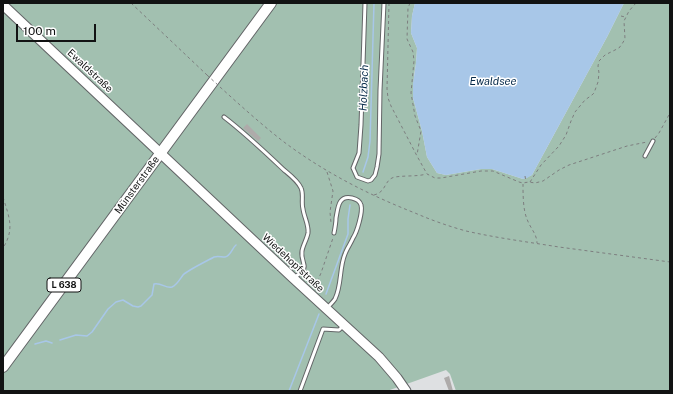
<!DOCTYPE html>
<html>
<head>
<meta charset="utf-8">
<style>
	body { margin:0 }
	#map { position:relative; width:673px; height:394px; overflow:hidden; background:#dee0e2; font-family:"Public Sans",sans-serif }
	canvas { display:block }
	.frame { position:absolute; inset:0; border:4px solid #121313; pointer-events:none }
	.scale { position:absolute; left:16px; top:24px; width:80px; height:18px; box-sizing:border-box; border:2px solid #121313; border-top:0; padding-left:5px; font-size:12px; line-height:14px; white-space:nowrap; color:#121313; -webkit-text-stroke:3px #fff; paint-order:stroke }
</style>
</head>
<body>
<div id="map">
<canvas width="673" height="394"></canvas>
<div class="frame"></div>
<div class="scale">100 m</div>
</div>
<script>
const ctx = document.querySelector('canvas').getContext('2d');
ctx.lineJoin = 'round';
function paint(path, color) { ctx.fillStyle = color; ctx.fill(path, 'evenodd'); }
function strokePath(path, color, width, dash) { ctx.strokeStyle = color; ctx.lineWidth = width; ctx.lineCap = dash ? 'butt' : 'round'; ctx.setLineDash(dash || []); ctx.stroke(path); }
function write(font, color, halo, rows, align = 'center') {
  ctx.font = font + ' "Public Sans",sans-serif'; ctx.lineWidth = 3; ctx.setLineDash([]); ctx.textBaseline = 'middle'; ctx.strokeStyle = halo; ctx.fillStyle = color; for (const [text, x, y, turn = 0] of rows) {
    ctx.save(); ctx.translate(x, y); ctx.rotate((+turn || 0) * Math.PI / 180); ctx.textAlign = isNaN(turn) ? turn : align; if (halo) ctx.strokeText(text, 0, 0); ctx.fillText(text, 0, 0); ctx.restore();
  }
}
paint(new Path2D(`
	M3,3H415L412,16L411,33L417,48L416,63L414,75L413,98L422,131L427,157L437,173L446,175L481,169H492L523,179L532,175L607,37L624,3H670V391H456L450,374L446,370L387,391H3Z`), '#a2c0b0');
paint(new Path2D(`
	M415,3H624L607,37L532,175L527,178L523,179L492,169H481L446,175L437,173L427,157L422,131L413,98V84L416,63L417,48L411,33L412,16Z`), '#a8c7e8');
strokePath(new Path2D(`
	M363,172L368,157L370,141L374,3
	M326,294L348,234V219L350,205
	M60,340L76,335L87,336L92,332L108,309L116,302L123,300L133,306L138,307L141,306L152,295L154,284C161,282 166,289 172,287C177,285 180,279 183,275C188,270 207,261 214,257C218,256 221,257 225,257C231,256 232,248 236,245
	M35,344L46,341L52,343
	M289,391L319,314`), '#a8c7e8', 1.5);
paint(new Path2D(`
	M247,124L261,138L258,141L243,128Z
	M449,376L453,391H449L444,378Z`), '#aeabaa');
const lane = new Path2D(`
	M365,3L361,125L359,153L353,168L357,177L368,181L371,180L375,175L377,167L379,154L380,90L384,3
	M224,117C245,133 265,152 284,170C290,175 298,181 301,188C304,194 301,202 303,209C304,217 309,225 308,233C307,239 303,245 302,251C300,265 312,265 295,277
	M645,156L653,141
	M327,308C330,305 333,302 335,299C342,285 339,268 345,254C347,248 351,243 353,238C357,232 363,212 361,205C360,201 356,199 352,198C338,195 338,208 336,218C336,223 335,228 334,233
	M300,391L323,329L339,330L343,326`);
const secondary = new Path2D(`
	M3,5L293,278L379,357L397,378L406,391`);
const primary = new Path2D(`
	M3,367L271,3`);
strokePath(lane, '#636567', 5);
strokePath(secondary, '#636567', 11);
strokePath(primary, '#636567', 12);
strokePath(new Path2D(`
	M131,3L207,75
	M389,3L387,89L388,98L391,106L417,156L427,174L435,178H441L481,171H493L519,182L523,183L529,182L535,183L543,181L559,170L569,165L627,146L647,142
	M410,3L408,8L407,39L413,52L414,61L411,93L415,116L421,131L417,155
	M621,16L625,17
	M220,87C241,106 262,125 284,142C324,172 369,195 415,213C431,220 448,226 466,231C497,238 528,242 559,247C596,252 633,257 670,262
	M655,138L659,133L670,113
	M327,172L333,191L330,212L331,223
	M525,176L526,182
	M530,182L541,165L559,146L566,135L571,121L575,112L585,100L592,95L594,93L598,82L599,73L598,66L599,61L605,55L619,48L622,44L625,39L624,21L629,11L636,3
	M523,184C523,194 523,210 527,219C530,228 537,234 537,243
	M374,195C386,192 384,182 392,178C398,175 418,177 426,174
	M3,197C9,217 15,229 3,248
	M315,287L321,273L333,238`), '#7d7e7f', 1, [3, 3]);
strokePath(lane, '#fff', 3);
strokePath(secondary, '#fff', 9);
strokePath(primary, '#fff', 10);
strokePath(new Path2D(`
	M207,75L219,86`), '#7d7e7f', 1, [3, 3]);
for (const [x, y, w] of [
	[64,285,34]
]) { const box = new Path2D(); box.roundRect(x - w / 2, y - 7, w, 14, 3); ctx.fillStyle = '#fff'; ctx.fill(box); strokePath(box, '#121313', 1); }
write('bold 9px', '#121313', null, [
	["L 638",64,285]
]);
write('10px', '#121313', '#fff', [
	["Ewaldstraße",90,71,43],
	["Münsterstraße",137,185,-54],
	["Wiedehopfstraße",293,263,43]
]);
write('italic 11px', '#072b4a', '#fff', [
	["Ewaldsee",493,82],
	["Holzbach",364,88,-88]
]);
</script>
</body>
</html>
